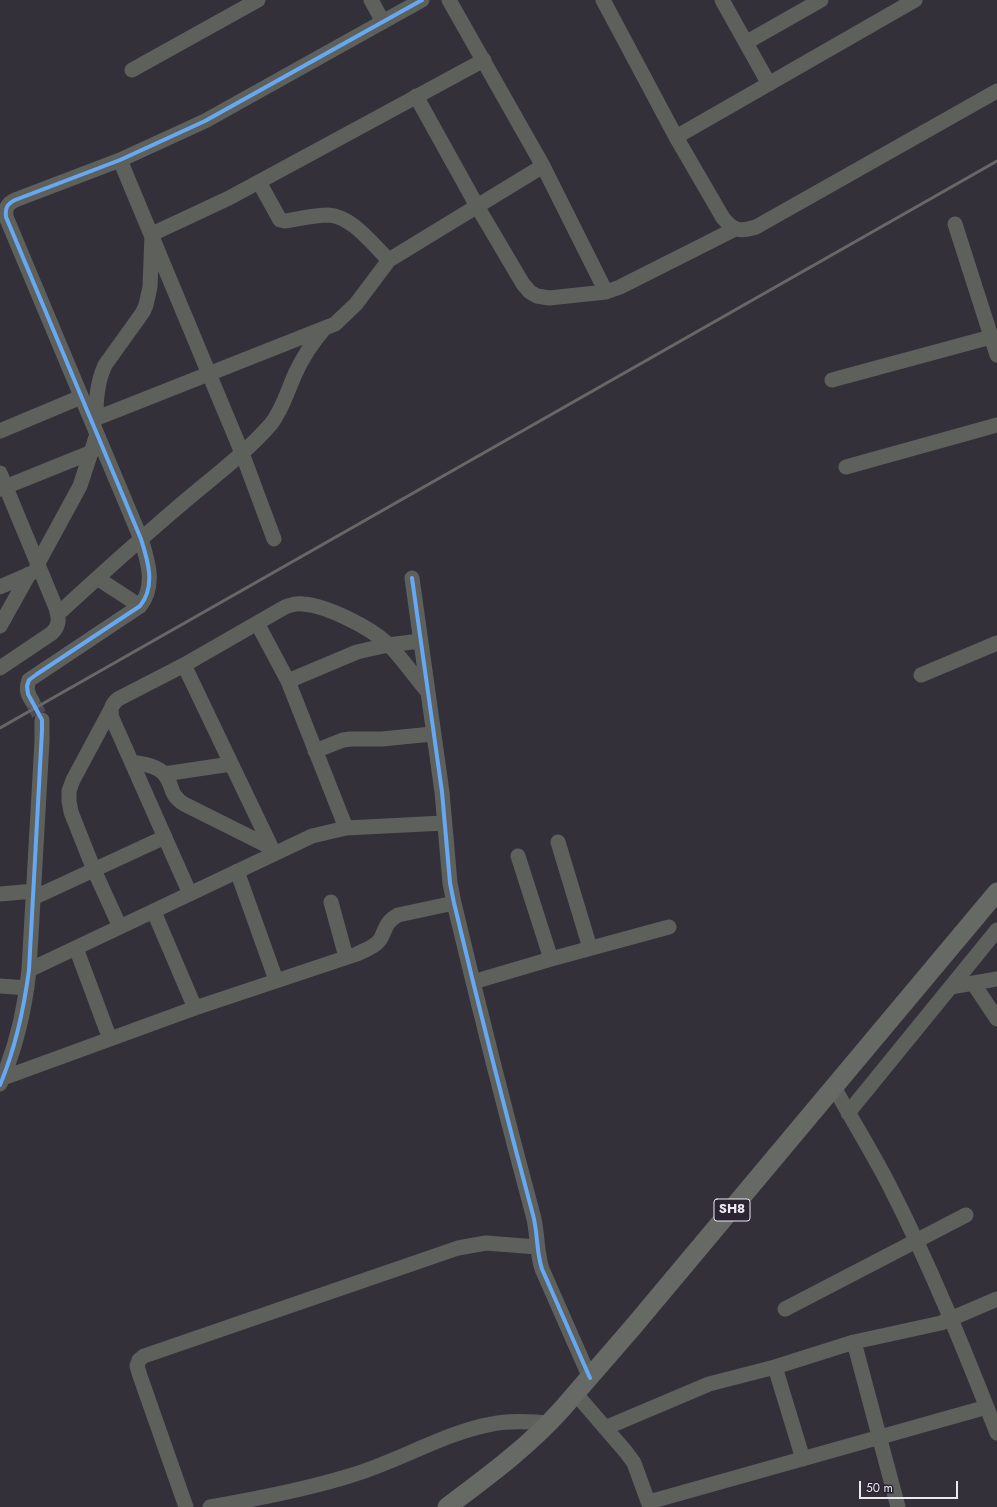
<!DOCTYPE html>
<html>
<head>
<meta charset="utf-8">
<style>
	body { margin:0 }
	#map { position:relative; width:997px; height:1507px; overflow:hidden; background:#33303a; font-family:Jost,sans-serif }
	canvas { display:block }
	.scale { position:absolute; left:859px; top:1481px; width:99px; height:18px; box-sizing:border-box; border:2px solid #ebe8f2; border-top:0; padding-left:5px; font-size:12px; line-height:14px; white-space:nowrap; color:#ebe8f2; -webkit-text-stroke:3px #292332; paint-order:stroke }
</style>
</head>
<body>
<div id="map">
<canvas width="997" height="1507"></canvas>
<div class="scale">50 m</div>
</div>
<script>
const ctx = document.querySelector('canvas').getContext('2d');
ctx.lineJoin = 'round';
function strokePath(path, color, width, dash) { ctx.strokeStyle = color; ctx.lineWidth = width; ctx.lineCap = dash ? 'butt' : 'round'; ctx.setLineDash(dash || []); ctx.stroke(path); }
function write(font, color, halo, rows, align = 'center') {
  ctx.font = font + ' Jost,sans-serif'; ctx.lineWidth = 4; ctx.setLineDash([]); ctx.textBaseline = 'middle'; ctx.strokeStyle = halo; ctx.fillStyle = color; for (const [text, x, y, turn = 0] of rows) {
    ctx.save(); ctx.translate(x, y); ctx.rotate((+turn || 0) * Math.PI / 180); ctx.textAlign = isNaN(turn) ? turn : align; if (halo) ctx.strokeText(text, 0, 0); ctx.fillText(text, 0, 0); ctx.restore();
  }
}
strokePath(new Path2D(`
	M32,701L42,720`), '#4f4c56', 15, [15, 8]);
strokePath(new Path2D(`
	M371,0L383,22
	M449,0L543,166L606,292
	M603,0L676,137L723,218C734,231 740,232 756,227L997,91
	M722,0L769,84
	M747,42L821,0
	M132,70L258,0
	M416,96L477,206L523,284L530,292L537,296L549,298L606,292L620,287L735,229
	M676,137L915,0
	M120,160L242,453L274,539
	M259,182L280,220L285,221C299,219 314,215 328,215C352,216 372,244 389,260
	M955,224L997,355
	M832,380L991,337
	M96,418C96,400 97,383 105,365L143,312L146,305L150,287L152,234L229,198L484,60
	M92,420L335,324L356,304L389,260L543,166
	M0,431L81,397
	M846,467L997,425
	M0,473L56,608C59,618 60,625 52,633L0,668
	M0,489L92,452
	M37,565L80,486L97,434
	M97,578L140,606
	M412,578L442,792L450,883L454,903C479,1008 505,1111 533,1215C538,1233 536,1251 542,1269L590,1378
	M0,587L32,573
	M58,614C97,578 137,542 178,507C209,480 244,455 271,424C283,409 288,389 296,372C303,357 313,342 324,329
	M257,623L288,681L346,828
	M0,626L29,574
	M184,665L274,853
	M921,675L997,643
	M288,681L357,652L388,645L420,641
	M32,701C27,693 26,688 29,680L140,606C156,586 148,561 141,539L6,217C5,208 7,204 15,200L120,160L205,121L422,0
	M110,711L73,780L69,791V801L71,812L94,870L120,927
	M315,751L343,740L350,739H382L432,734
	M132,762C142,764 157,765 164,774C174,785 168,794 184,804L270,847
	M164,774L231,764
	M558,842L590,948
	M518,856L551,959
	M237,871L276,980
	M0,894L34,891
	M190,894L112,718C110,709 111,705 118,699L184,665L285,607C290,605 297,603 303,604C328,606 369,627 388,644C402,658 414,676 427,691
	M33,898L165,837
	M331,902L346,957
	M154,912L195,1008
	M76,948L110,1039
	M29,970L312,836L346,828L444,823
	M473,982L551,959L669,927
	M973,983L997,1019
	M0,986L27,988
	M951,987L997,979
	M3,1078L195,1008L357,954C365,950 377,946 381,938C387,926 386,922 398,915L454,903
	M0,1084C16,1048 25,1008 29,970L42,741V720
	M834,1087C852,1120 872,1152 889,1185C930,1265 964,1349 997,1433
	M848,1113L997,930
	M785,1309L966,1215
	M854,1342L898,1507
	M775,1367L803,1459
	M576,1394L626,1452L634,1463L650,1507
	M605,1428L709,1384L775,1367L854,1342L941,1323L997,1299
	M649,1502L987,1407
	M186,1507L140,1376L137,1366L139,1360L144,1356L458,1248L486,1243L537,1247
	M210,1507C256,1499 304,1490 349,1476C398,1462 443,1433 492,1424C511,1420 531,1422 550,1423`), '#5e605c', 15);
strokePath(new Path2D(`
	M447,1507C487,1477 528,1447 562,1409L633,1327L997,892`), '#676964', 19);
strokePath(new Path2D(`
	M0,728L997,161`), '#676768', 3);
strokePath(new Path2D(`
	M412,578L442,792L450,883L454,903C479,1008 505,1111 533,1215C538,1233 536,1251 542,1269L590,1378
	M0,1085C15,1049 24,1008 29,970L42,730V720L28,694L27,686L29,680L37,674L140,606C156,586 148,561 141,539L6,217C5,208 7,204 15,200L120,160L205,121L422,0`), '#66a8f1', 4);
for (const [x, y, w] of [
	[732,1210,36]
]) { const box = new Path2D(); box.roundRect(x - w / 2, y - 11, w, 22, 3); ctx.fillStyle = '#292332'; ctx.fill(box); strokePath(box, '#ebe8f2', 1); }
write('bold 13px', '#ebe8f2', null, [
	["SH8",732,1210]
]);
</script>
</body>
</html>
